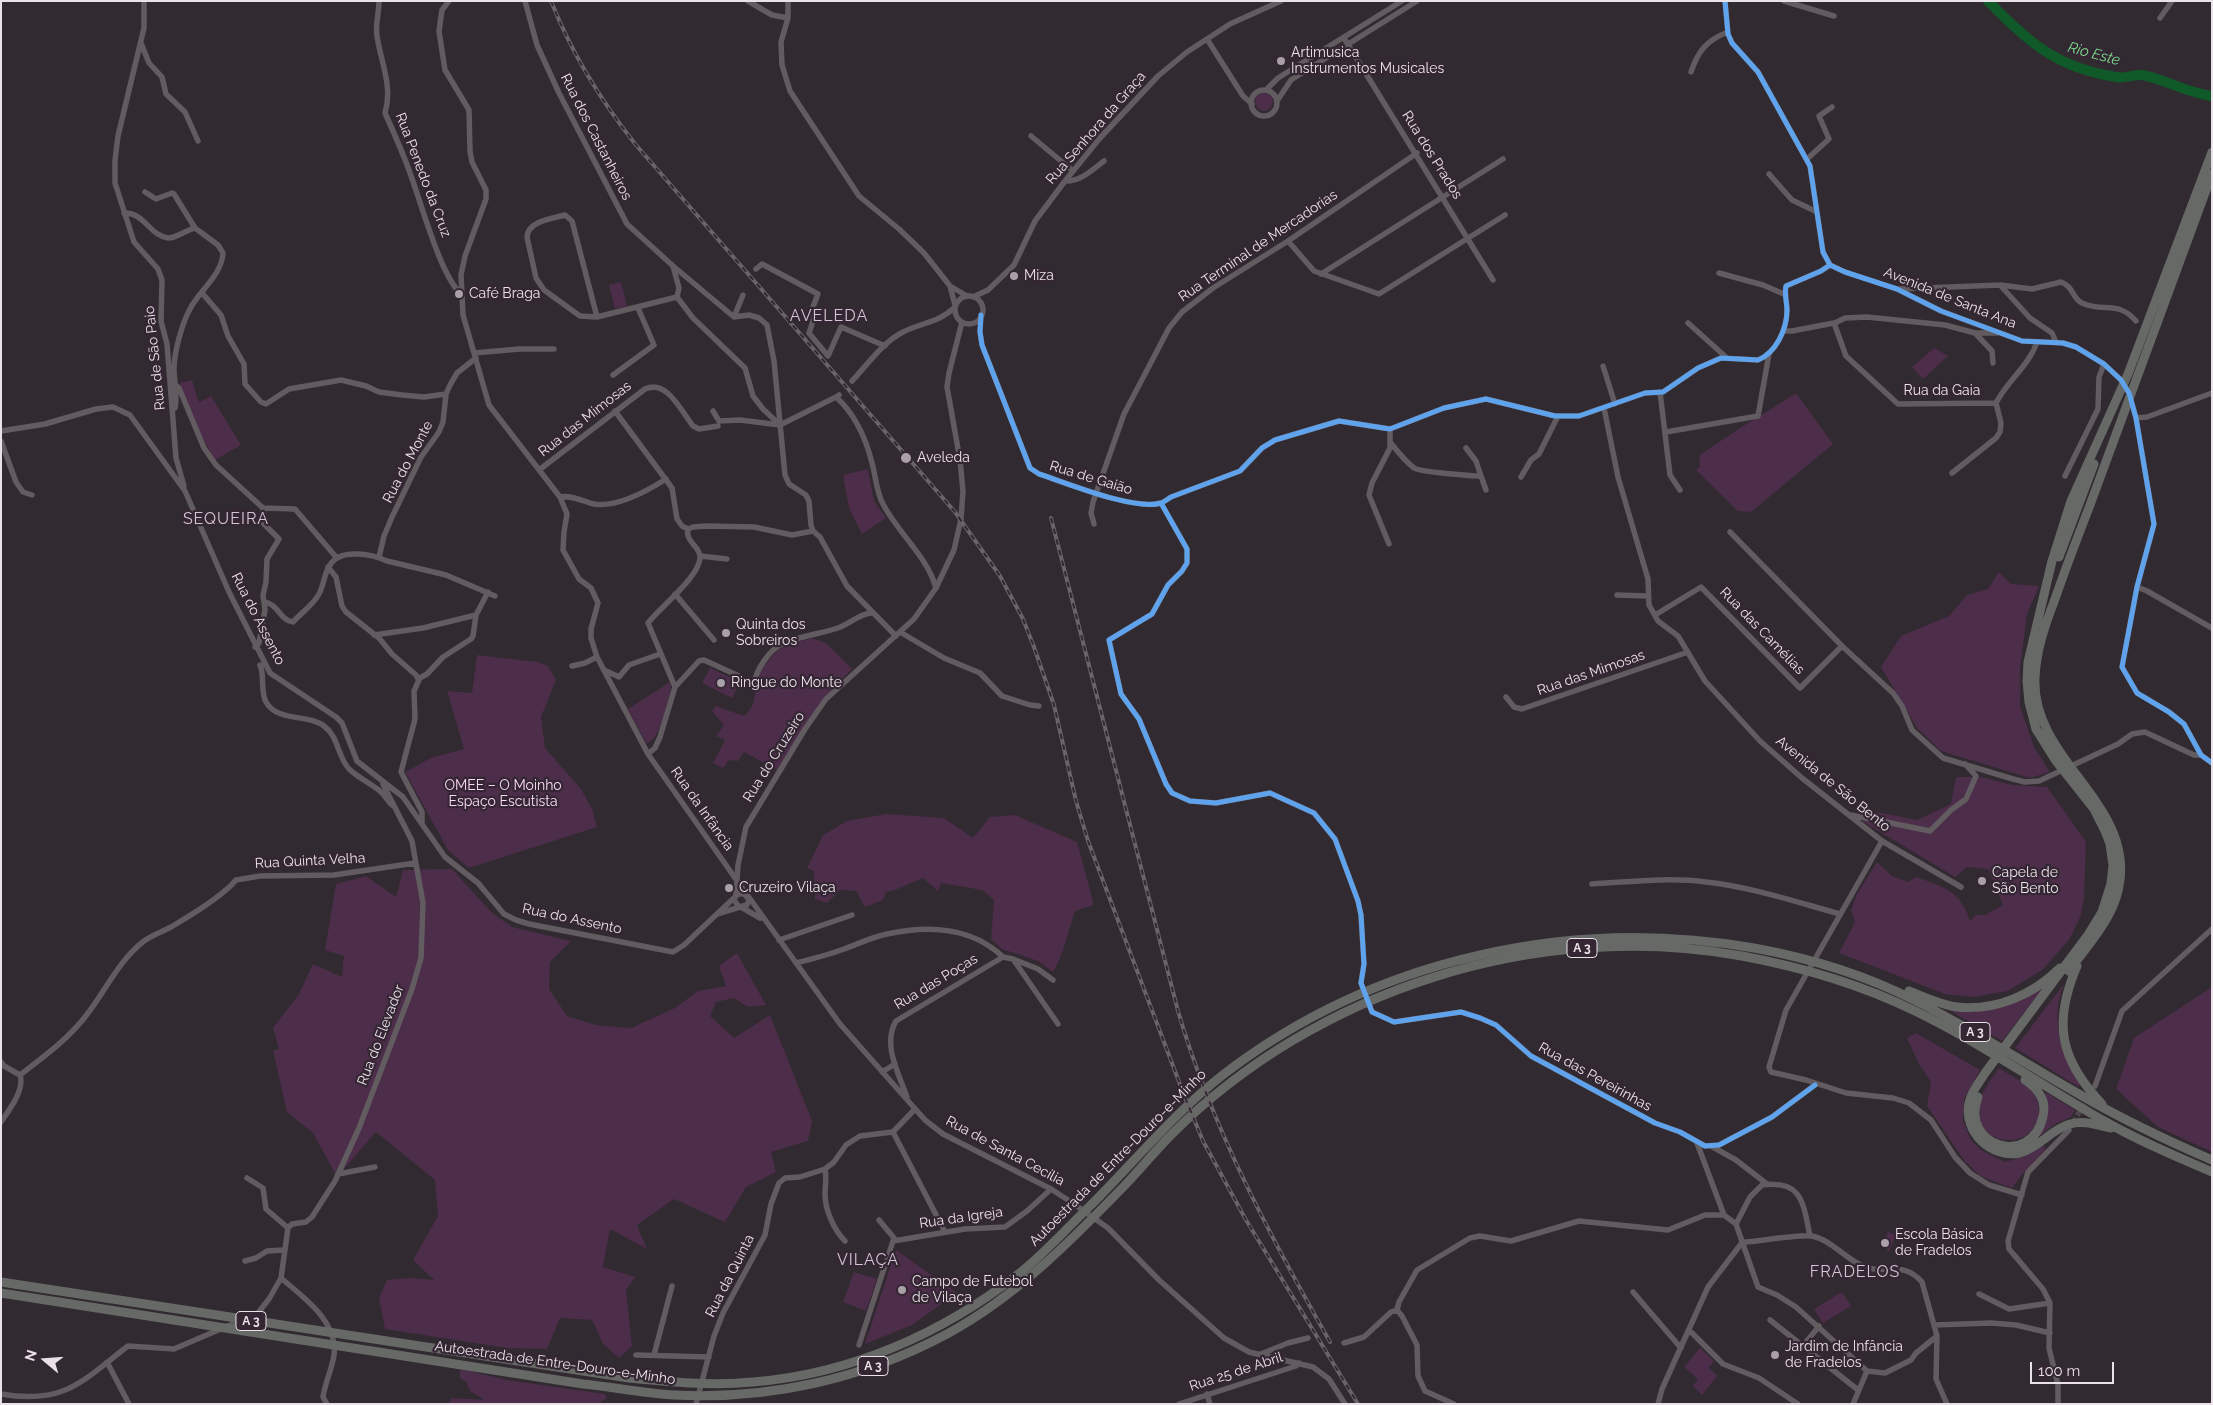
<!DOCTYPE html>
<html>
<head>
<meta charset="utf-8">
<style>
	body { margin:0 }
	#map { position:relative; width:2213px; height:1405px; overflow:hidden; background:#312a30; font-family:Raleway,sans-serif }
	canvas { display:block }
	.frame { position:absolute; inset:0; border:2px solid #eae1e9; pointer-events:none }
	.north { position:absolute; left:20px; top:1335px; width:50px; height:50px; -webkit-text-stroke:4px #342733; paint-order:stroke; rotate:288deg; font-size:14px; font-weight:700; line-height:20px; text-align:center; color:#eae1e9 }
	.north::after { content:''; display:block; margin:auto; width:18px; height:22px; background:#eae1e9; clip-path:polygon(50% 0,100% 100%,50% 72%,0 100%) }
	.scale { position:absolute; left:2030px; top:1362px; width:84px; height:22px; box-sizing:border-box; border:2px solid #eae1e9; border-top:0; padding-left:6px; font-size:15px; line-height:18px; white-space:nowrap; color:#eae1e9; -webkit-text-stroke:4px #342733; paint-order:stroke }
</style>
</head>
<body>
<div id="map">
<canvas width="2213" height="1405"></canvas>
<div class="frame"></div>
<div class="north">N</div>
<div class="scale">100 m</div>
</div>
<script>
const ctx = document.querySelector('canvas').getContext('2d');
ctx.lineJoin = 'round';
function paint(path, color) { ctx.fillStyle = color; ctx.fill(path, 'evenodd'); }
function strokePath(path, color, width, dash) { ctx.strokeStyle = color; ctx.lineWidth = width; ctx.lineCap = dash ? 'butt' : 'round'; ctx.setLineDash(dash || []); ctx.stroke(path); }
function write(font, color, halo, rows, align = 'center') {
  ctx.font = font + ' Raleway,sans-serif'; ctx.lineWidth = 4.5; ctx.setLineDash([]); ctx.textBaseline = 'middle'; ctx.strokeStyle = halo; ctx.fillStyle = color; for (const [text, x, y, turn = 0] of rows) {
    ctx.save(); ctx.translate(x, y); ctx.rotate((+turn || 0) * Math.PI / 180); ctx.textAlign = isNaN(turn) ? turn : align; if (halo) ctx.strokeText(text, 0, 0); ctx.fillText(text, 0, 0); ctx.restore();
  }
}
paint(new Path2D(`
	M1255 102a9 9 0 1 1 18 0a9 9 0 1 1-18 0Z
	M621,282L627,306L615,309L609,285Z
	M1934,348L1948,356L1923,379L1912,367Z
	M192,380L198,400L200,402L211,396L241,445L215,460L196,427L187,408L180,383Z
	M1796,393L1833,444L1751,512L1738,511L1696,470L1700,466L1699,456C1730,433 1764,414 1796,393Z
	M868,469L874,501L886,518L862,534L849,508L843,475Z
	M1999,572L2011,584L2039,586L2027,614L2020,668V706L2034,747L2050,772L2030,778L1941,751L1917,728L1881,667L1901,636L1949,616L1967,595L1988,589Z
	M811,638L826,643L852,669L825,696L777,770L744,752L738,761L729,760L723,768L713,763L725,740L716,736L724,725L712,711L716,706L744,716C761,699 751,697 757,680C759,670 773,654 781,648C789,643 802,641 811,638Z
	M477,655L537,662L548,666L556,680L541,717L545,748L581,789L592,809L597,827L469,868L448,850L405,772L431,758L464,749L447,691L472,693Z
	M710,668L740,682L732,698L702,683Z
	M670,682L671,689C667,702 660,742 646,743L628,709Z
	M1956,777H1981L2012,785L2047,787L2086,842L2084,897L2081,915L2069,940L2042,970L2008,991L1973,997L1945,994L1839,953L1855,922L1851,910L1857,894L1877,862L1892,876L1908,882L1916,877C1944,887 1960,890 1970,921L1976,915H1985L2003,905L1988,869L1967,867L1955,877L1862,821L1867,810L1917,820L1951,804Z
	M886,814L944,818L973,838L990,817L1015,815L1077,842L1094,905L1075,911C1068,932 1064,954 1053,972L1038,961L1002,949L991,939L994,900L982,890L941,883L938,891L923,878L895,890L886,892L883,900L865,907L856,891L840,890L827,903L815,899L814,871L807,868L823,835L847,821Z
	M452,869L491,912L512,927L571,941L550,962L549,989L567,1016L596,1025L631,1028L675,1008L698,991L726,986L719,966L737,953L766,1005L748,1007L734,998L716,1002L710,1016L734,1038L770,1015L812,1121L808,1141L771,1152L776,1172L746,1187L725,1222L674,1199L637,1225L647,1249L610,1229L603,1267L635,1277L626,1290L632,1346L619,1358L603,1344L592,1320L560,1318L547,1349L507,1348L385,1329L379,1298L387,1280L410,1278L434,1280L413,1260L438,1216L435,1180L376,1132L337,1177L313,1133L287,1112L273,1051L279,1049L273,1028L299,994L313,964L342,977L344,956L325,950L336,884L366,876L396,897L403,870Z
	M2064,984C2050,1018 2060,1054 2080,1083L2079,1087L2015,1048Z
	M2045,986L2002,1041L1942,1006L1974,1010Z
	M2212,987V1152L2158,1127L2116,1089L2134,1038Z
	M1916,1033L1980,1070L1964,1099L1963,1121L1971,1140L1981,1150L2005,1162L2026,1156L2044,1145L2045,1150L2024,1172L2012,1188L1980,1176L1963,1159L1927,1106L1931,1082L1919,1064L1907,1038Z
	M1999,1068C2010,1075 2023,1081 2031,1090C2038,1098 2041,1108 2038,1119C2028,1153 1975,1144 1978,1109C1979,1094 1991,1080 1999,1068Z
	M2045,1092L2075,1110L2071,1117L2055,1124L2037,1138C2048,1124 2049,1110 2045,1092Z
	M1888,1232L1896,1235L1889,1251L1882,1247Z
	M896,1250L957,1293L912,1325L865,1344Z
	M854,1272L877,1279L866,1311L843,1302Z
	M1842,1292L1851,1306L1823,1323L1814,1309Z
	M1700,1348L1714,1361L1709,1368L1717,1376L1702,1395L1693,1386L1698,1379L1684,1367Z
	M460,1369L507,1380L604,1394L607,1398L597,1404H449L451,1398L484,1400L470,1391L466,1382L460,1378Z`), '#4c2d4a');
strokePath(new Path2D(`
	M1988,1C2028,42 2057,68 2116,77C2125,79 2134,74 2142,75C2165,79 2186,93 2212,96`), '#0f5a28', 10);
strokePath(new Path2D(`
	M2073,1123L2088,1097`), '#4d454c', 5.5, [5.5, 3]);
strokePath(new Path2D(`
	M144,1V28L118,136L115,160V183L134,242L158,269L162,280L161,321L167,344L176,458L184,486
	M379,1C379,13 375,25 377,36C381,63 393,86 385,113C394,133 403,153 410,173C421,202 440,275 461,294
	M449,1L442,10L439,31L445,70L469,110L470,151L472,162L486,190V199L465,256L461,275L463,315L489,405L560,497L567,514L564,532L563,550L579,579L591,588L598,603L591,629V638L597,657L648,754L747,895
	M525,1L537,45L559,93L627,224L673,266L734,317L749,315L759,318L767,325L774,361L785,475L789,484L806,495L809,501L811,525L813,531L820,537L847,586L896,636
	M748,1L772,15L788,18
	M788,1V18L781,42L782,65L790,91L859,196L899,229L924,253L950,286L967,296
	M1725,1L1728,34L1732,43L1758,72L1810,166L1823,252L1830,265L1845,272L1897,289L1941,311L2022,341L2063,343L2076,347L2104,364L2121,380L2129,393L2136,418L2154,524L2137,587L2122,667L2137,693L2169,712L2184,724L2201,755L2212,763
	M1784,1L1834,16
	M2160,18L2172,1
	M1344,38L1493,280
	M1207,39L1243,96L1252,104
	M141,43L149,63L162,77L166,94L185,112L198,141
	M1691,72C1698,51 1707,40 1728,32
	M1266,90L1278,78L1402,1
	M1251 103a13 13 0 1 1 26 0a13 13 0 1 1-26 0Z
	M1277,101L1291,80L1417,1
	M1031,136L1073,171
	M1807,159L1829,139L1819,116L1832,107
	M1769,174L1792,200L1817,212
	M1065,181C1080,182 1092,170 1104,161
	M145,192L156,199L172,193L174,194L195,228
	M124,213C144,212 150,236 168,238C177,238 186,230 195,228L218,245L223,253C222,275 199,291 190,309C182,323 174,353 174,369C174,382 178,396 175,408
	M1288,241L1314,271L1379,294L1505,215
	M673,266L679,288L677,297L693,318L745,368L753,396L763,409L780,425
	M756,269L762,264L818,294L811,312L815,315L809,333L828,356L841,327L885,346
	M1719,273L1763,285L1786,295
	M1321,274L1503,159
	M2000,285L2030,318L2052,333L2056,342
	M950,286L955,305
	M1899,289L2000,285L2032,289L2061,282C2074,287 2072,298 2082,303C2104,313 2118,300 2136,321
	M202,293L221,315L228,336L244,364L245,384L261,402L266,404L289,389L341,380L366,386L379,392L402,395L424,397L446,394
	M955 310a14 14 0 1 1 28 0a14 14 0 1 1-28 0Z
	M973,297L988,290L1014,265L1035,221L1065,181L1100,138L1158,76L1187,52L1230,24L1281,1
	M981,315L980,332L982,345L1030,468L1039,474C1067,483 1134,511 1161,503C1164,502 1168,499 1171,497L1240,471L1262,448L1275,440L1339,421L1390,429L1444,408L1486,399L1555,416H1579L1645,393L1663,392L1698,368L1721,358L1758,360C1776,353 1787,329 1787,310C1787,302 1784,294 1786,286L1821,271L1830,265
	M597,317L572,221L565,215C551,219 528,221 527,237L536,278L544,290L580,316L597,317L677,297
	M734,317L743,295
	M1688,323L1727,358
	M1835,323L1845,318L1867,317L1945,325L1975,333H1998
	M1783,331H1792L1834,323L1846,356L1898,404L1996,403
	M1975,333L1992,351L1993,363
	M474,353L519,349H554
	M1603,366L1615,404
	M613,375L654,345L638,308
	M852,381C867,365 883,342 903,332C921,323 940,322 955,307
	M174,384L179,388L204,448L216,465L263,508L262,522L279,539L267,559L266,582L263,595L265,610L259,643L255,647
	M1660,392L1670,475L1680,490
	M839,395L836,397C855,414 866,439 872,463C876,477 876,491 883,504C898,533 927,556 936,588
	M1604,408L1618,477L1648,579L1649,605L1658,621L1678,636L1705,681L1760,741L1802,778L1882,841L1961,887
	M615,411L672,488L677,519L682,526L688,529
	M713,411L719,421L740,420L780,425L836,397
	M2136,418L2147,417L2212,393
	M1,431L45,424L96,409L113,407L130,415L185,491L229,592L270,673L336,717L342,723L357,761L403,797L445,857L478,883L504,914L516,920L529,924L673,952L684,945L735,897
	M1666,432L1758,416L1769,354
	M1,441L16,482L23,492L32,495
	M1390,442C1397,451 1405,461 1414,468C1420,472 1472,476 1481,476L1476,461L1466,448
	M539,470L645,389C667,379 681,411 693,426L699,429L718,426
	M1952,473L1996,438L2000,432L2001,423L1996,403C2007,381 2029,366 2037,342
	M1481,476L1486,490
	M2065,476L2098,409L2099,377L2104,364
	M1521,477L1531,460L1539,454L1558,416
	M560,497C572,495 582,501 594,504C616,508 647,491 666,479
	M1161,503L1187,549V563L1182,571L1168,585L1152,614L1109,640L1121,694L1139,719L1166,784L1172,793L1190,801L1216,803L1270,793L1314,813L1335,839L1358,901L1361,915L1364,964L1361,983L1372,1012L1394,1022L1461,1012L1480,1018L1496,1025L1531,1056L1655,1123L1680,1132L1705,1146L1719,1145L1772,1117L1815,1085
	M263,508L295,509L336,557
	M1094,524L1091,513L1093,502L1124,414L1169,328L1182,312L1213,288L1288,241L1417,153
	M688,529L693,527L707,526L754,527L792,535L813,531
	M1389,544L1369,495L1372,483L1390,448V429
	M700,556L727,559
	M379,557L384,536L392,517L421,457L439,432L443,422L446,394L450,385L457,373L476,358
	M328,567L336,577L342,606L346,612L379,638L392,654L416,675L419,680L414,691L415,719L401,772L422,812V823
	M2137,587L2147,591L2212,628
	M675,594L714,640
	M1617,595L1648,596
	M264,602C279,604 279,620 293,622C301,613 313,605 319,594C324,585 324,573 330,565C340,548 372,554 387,561L446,575L495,596
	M1655,615L1701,587L1800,688L1842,646L1730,532
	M900,632L944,658L980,673L1002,696L1030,705L1039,706
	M374,635L423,628L476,615
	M1842,646L1893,693L1902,706L1912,730L1943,758L2013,779L2025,782L2039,781L2118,744L2132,734L2145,732L2194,755H2201
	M260,665C265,676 260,691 266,702C277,722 309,714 324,726C339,737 337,756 349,769C356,776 371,784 380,791C385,795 387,801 392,805
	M572,666L585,663L597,657
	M604,670L619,677L629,665L660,654
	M418,679L427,674L443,657L471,639L473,636L476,615L488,592
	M675,687L699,661L704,660L741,677L745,684L751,686L754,684C756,670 769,650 782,644C799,636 820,634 838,628C850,624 860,613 872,613
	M1506,697L1514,707L1522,709L1688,652
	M648,754L655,748L660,737L675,687L648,623C659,608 702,575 700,556C699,546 685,541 688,529
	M1851,815L1930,831L1951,810L1966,799L1976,776L1965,764
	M1882,841L1786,1010L1769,1067L1771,1072L1806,1080L1846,1093L1893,1098L1909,1103L1931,1120L1955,1157L1970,1173L1989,1185L2022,1195
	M1592,884C1629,882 1668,877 1706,882C1752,887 1796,902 1840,914
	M736,895L743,893L749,899L747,905L739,907L734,900L736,895L738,865L746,827L805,729L826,699L914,619L936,588L954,550L961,519L963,491L960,460L947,387L949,373L962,322
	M748,896L840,1024L925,1120L943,1134L1051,1189L1071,1202L1108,1228L1159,1280L1224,1338L1249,1352L1313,1367L1329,1379L1345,1404
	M741,907L760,918
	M717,914L740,907
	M779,940L852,915
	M1003,957L1013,959L1058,1024
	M1013,959L1038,969L1053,980
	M796,963C812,959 828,955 844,949C858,944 872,937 887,934C928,925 972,927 1003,957
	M1,1062L4,1066L20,1075
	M882,1072L895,1064
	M20,1075C43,1057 67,1040 85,1017C105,992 118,961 144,941C152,935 162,932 171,927C188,917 224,895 236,880L260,876L334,875L415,863
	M2095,1086L2122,1011L2212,929
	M907,1097C899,1074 882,1045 896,1021L1003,957
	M1,1122C9,1110 25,1090 20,1075
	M893,1132L945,1232
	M1697,1143L1724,1215
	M1711,1146L1736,1160L1767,1184
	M825,1169C827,1177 825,1185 825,1194C825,1210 834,1230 845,1241
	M338,1174L375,1167
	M247,1178L263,1188L266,1209L288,1228
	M1724,1215L1736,1224L1758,1287L1777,1295L1796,1307L1867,1371L1885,1373L1911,1360L1916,1353L1937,1336
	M1736,1224L1750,1197L1762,1185C1803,1180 1803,1203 1810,1236
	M893,1241L965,1229L1005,1227L1027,1211L1051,1189
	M1741,1244L1746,1242C1761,1241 1800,1234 1812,1236C1832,1240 1846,1260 1865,1267C1887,1275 1902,1260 1922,1282L1937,1336L1936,1379L1947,1404
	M245,1261L256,1258L267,1251L284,1250
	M281,1278C304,1298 338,1321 334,1355C332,1369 325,1383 323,1397L327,1404
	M1633,1292L1681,1348
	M1979,1294L2009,1309L2050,1303
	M1397,1310L1399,1302L1417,1270L1470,1238L1480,1236L1511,1241L1579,1221L1668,1230L1705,1215H1724
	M1397,1310L1402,1316L1417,1345L1418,1376L1425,1391L1454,1404
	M1770,1320L1858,1390
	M1934,1325L1991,1323L2016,1325L2050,1333
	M1689,1330L1723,1364L1759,1378L1798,1404
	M1344,1343L1364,1337L1391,1312L1397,1310
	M859,1345L894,1238L879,1220
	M1803,1346L1819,1326
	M1261,1354L1288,1343L1308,1338
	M636,1355L709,1357
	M654,1355L672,1286
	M107,1362L129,1404
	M1,1394C65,1405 82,1381 128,1346L174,1349L258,1313L269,1299L281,1278L288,1228L292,1224L306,1222L312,1217L335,1181L359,1128L412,989L421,958L423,903L412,841L383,784
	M1207,1394L1210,1404
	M696,1404L714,1336L723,1313L765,1235L771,1204L779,1183L785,1178L800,1177L825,1169L834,1162L846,1145L860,1136L893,1132L915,1109
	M1179,1404L1296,1366L1299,1363
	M1658,1404L1662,1389L1708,1287L1741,1244
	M1853,1404L1867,1371
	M2058,1404V1385L2049,1348L2050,1303L2043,1289L2009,1249L2008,1241L2028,1172L2069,1130`), '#625c61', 5.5);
strokePath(new Path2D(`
	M2059,557L2094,464
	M2077,966C2053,1022 2059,1059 2102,1104
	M2069,971C2085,949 2107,925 2116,898C2145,807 2031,764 2035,678C2036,651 2045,625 2055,599C2066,567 2078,536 2090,505C2131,395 2171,284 2212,174
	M1909,991C1924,997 1940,1005 1957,1007C1996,1011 2033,995 2060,968
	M1978,1097C1959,1146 2032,1169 2043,1116C2047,1100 2037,1088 2025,1080
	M2111,1128C2096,1125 2084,1120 2070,1124C2051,1129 2039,1148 2020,1153C1991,1159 1963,1132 1969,1103C1971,1092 1979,1083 1985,1073L2088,935L2102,912L2111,884L2113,865L2110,844L2105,831L2094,809L2056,761L2036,729L2029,702L2027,681L2028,662L2052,561L2071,501L2128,374L2212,152
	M1,1282L629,1378C670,1382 711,1386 753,1382C851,1374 944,1333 1021,1272C1046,1252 1068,1227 1091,1205C1135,1161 1175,1112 1224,1074C1374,959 1569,916 1754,948C1809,958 1865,975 1914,1000C1973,1029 2027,1065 2084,1097C2126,1121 2168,1141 2212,1160
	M1,1293L583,1384C613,1387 644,1393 674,1395C769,1400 863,1379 947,1334C1017,1296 1073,1239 1128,1182C1142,1167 1156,1150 1171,1135C1317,989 1538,919 1742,956C1801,967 1860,984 1915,1011C1981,1043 2041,1085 2104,1121C2139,1141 2175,1156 2212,1172`), '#666966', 9);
const rail = new Path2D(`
	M551,1C572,54 601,101 636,145L955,512L1000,576L1023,619L1034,647L1054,705L1076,801L1088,841L1184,1095L1203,1141L1246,1220L1358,1404
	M1051,518L1178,1011C1212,1128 1270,1236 1330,1342`);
strokePath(rail, '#696468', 4);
strokePath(rail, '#342733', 2, [5.5]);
strokePath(new Path2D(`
	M1725,1L1728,34L1732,43L1758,72L1810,166L1823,252L1830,265L1845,272L1897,289L1941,311L2022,341L2063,343L2076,347L2104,364L2121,380L2129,393L2136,418L2154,524L2137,587L2122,667L2137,693L2169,712L2184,724L2201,755L2212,763
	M981,315L980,332L982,345L1030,468L1039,474C1067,483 1134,511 1161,503C1164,502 1168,499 1171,497L1240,471L1262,448L1275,440L1339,421L1390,429L1444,408L1486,399L1555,416H1579L1645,393L1663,392L1698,368L1721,358L1758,360C1776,353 1787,329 1787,310C1787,302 1784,294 1786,286L1821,271L1830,265
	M1161,503L1187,549V563L1182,571L1168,585L1152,614L1109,640L1121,694L1139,719L1166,784L1172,793L1190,801L1216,803L1270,793L1314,813L1335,839L1358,901L1361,915L1364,964L1361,983L1372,1012L1394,1022L1461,1012L1480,1018L1496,1025L1531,1056L1655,1123L1680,1132L1705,1146L1719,1145L1772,1117L1815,1085`), '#60a3ed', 5);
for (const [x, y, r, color] of [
	[1281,61,5,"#a9a1a8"],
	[1014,276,5,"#a9a1a8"],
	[459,294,5,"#a9a1a8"],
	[906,458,6,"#a9a1a8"],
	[726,633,5,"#a9a1a8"],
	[721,683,5,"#a9a1a8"],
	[1982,881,5,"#a9a1a8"],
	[729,888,5,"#a9a1a8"],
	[1885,1243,5,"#a9a1a8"],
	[902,1290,5,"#a9a1a8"],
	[1775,1355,5,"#a9a1a8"]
]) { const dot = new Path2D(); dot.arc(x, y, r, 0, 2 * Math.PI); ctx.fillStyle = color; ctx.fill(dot); strokePath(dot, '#342733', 2); }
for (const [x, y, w] of [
	[1582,948,30],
	[1975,1032,30],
	[251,1321,30],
	[873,1366,30]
]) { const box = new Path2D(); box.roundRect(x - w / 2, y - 9.5, w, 19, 4); ctx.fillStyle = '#342733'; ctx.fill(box); strokePath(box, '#eae1e9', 1); }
write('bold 12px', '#eae1e9', null, [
	["A 3",1582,948],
	["A 3",1975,1032],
	["A 3",251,1321],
	["A 3",873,1366]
]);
write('14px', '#eae1e9', '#342733', [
	["Artimusica",1291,53],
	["Instrumentos Musicales",1291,69],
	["Miza",1024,276],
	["Café Braga",469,294],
	["Aveleda",917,458],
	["Quinta dos",736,625],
	["Sobreiros",736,641],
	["Ringue do Monte",731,683],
	["Capela de",1992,873],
	["São Bento",1992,889],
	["Cruzeiro Vilaça",739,888],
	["Escola Básica",1895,1235],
	["de Fradelos",1895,1251],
	["Campo de Futebol",912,1282],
	["de Vilaça",912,1298],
	["Jardim de Infância",1785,1347],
	["de Fradelos",1785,1363]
], 'left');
write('14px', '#eae1e9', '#342733', [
	["Rua Senhora da Graça",1096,128,-49],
	["Rua dos Castanheiros",596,137,63],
	["Rua dos Prados",1432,155,58],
	["Rua Penedo da Cruz",423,175,69],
	["Rua Terminal de Mercadorias",1258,246,-34],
	["Avenida de Santa Ana",1950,298,22],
	["Rua de São Paio",155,358,-96],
	["Rua da Gaia",1942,391],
	["Rua das Mimosas",585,419,-38],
	["Rua do Monte",408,462,-62],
	["Rua de Gaião",1091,478,17],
	["Rua do Assento",258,619,63],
	["Rua das Camélias",1762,631,46],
	["Rua das Mimosas",1591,673,-19],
	["Rua do Cruzeiro",774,757,-58],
	["Avenida de São Bento",1833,784,39],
	["Rua da Infância",702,809,55],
	["Rua Quinta Velha",310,861,-3],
	["Rua do Assento",572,919,12],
	["Rua das Poças",936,982,-31],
	["Rua do Elevador",381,1035,-69],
	["Rua das Pereirinhas",1595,1077,29],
	["Rua de Santa Cecília",1005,1151,28],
	["Autoestrada de Entre-Douro-e-Minho",1118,1158,-45],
	["Rua da Igreja",961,1218,-8],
	["Rua da Quinta",730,1276,-63],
	["Autoestrada de Entre-Douro-e-Minho",555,1363,8],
	["Rua 25 de Abril",1236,1372,-18]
]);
write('14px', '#fad6f7', '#342733', [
	["OMEE – O Moinho",503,786],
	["Espaço Escutista",503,802]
]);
write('italic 15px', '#7adc8c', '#342733', [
	["Rio Este",2094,54,15]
]);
ctx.letterSpacing = '1px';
write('16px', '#d5c4d3', '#342733', [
	["AVELEDA",829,316],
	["SEQUEIRA",226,519],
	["VILAÇA",868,1260],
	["FRADELOS",1855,1272]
]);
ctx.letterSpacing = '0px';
</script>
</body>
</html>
